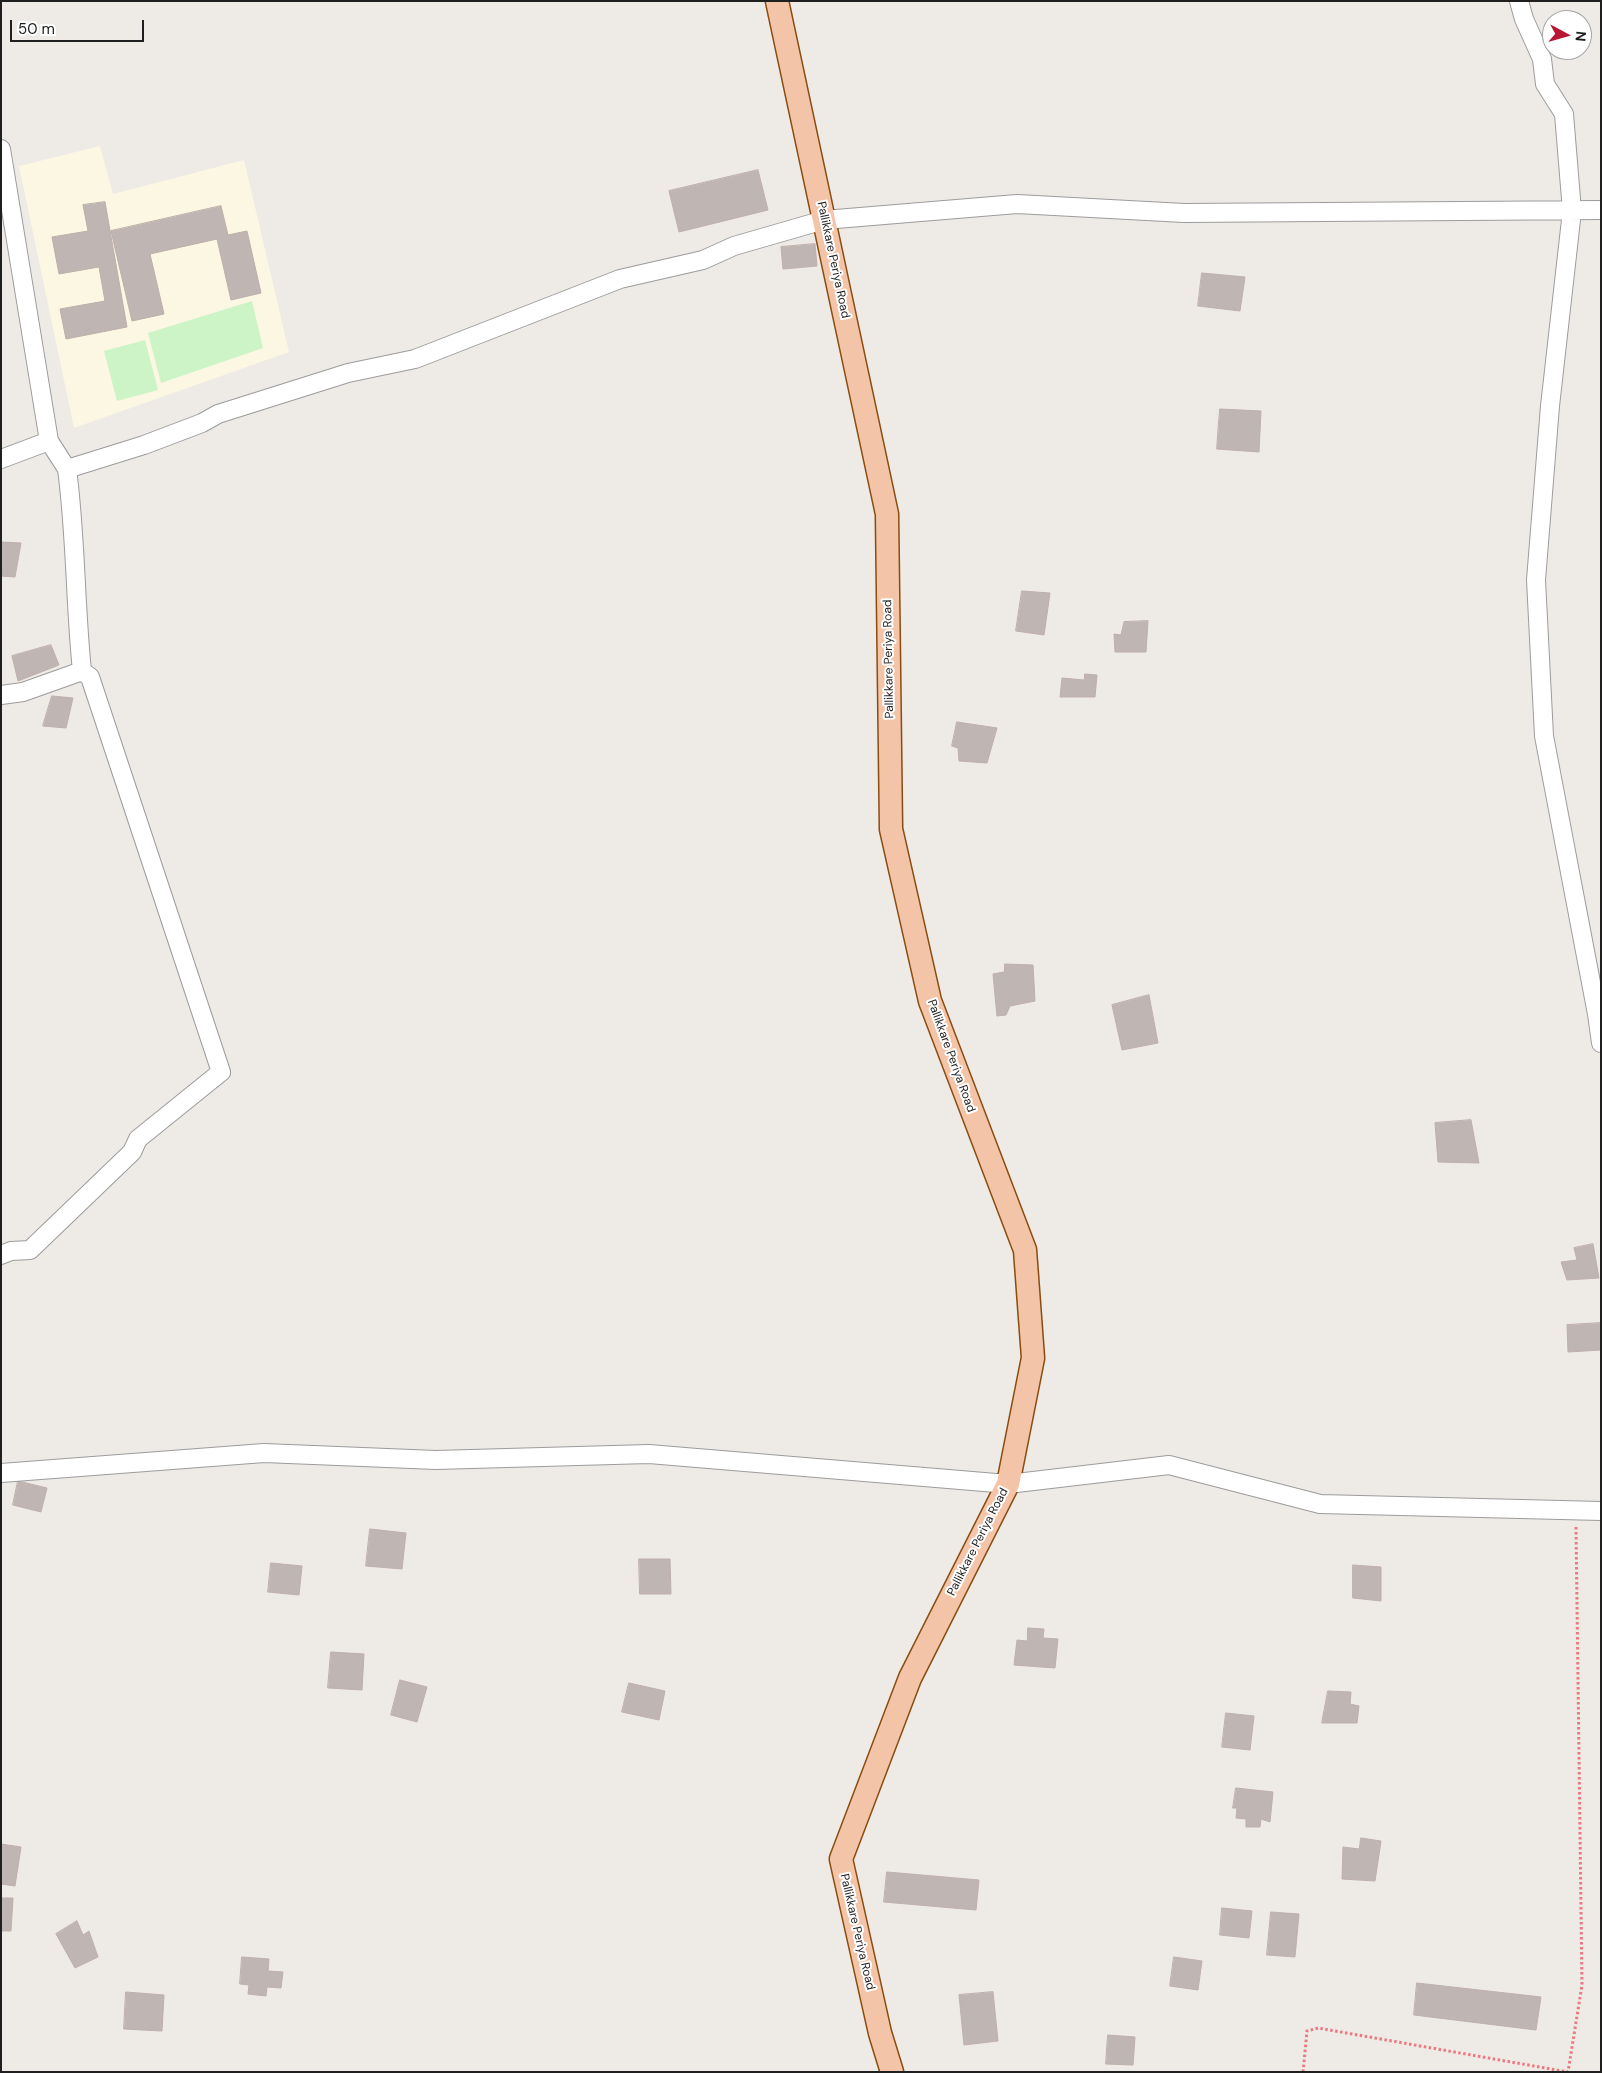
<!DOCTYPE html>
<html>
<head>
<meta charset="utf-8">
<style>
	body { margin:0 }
	#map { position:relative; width:1602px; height:2073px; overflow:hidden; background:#eeeae6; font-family:"DM Sans",sans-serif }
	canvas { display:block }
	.frame { position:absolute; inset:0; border:2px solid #1f1f1f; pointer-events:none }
	.north { position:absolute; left:1542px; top:10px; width:50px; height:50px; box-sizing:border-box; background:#fff; border:1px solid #a5a5a5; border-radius:50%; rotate:96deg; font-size:14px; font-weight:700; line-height:20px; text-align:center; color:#1f1f1f }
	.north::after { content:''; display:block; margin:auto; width:18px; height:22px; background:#b91431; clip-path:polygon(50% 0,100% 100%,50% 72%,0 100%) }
	.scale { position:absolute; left:10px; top:20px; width:134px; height:22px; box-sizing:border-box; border:2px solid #1f1f1f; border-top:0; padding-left:6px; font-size:15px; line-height:18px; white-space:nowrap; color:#1f1f1f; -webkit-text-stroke:4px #fff; paint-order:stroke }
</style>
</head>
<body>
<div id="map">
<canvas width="1602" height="2073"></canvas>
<div class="frame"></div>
<div class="north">N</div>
<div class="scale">50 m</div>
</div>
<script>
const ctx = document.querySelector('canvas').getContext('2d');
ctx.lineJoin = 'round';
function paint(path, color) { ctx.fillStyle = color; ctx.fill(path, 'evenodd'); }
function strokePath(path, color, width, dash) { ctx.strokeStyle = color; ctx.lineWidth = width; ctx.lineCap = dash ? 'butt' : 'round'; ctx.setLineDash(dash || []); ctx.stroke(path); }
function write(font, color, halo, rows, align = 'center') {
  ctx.font = font + ' "DM Sans",sans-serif'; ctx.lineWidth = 4; ctx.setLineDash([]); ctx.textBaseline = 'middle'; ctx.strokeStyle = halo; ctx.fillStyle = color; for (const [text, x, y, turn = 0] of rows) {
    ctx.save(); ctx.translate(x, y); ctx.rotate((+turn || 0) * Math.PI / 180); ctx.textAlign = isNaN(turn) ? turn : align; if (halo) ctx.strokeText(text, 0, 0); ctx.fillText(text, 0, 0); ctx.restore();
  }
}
paint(new Path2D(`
	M100,146L113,194L244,160L289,352L74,428L19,166Z`), '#fcf7e2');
paint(new Path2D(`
	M252,301L263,348L161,383L148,333Z
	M145,340L158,390L117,401L104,351Z`), '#ccf4c7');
const building = new Path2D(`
	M758,170L768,210L679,232L669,191Z
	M105,202L127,327L66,339L60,309L105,301L99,267L59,274L52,237L88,231L83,205Z
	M221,206L228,235L247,231L261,293L231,300L217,239L150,254L164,314L132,321L111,231Z
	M815,244L817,266L783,269L781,247Z
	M1202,273L1245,277L1240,311L1198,306Z
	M1220,409L1261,411L1259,452L1217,449Z
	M1,542L21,543L15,577L1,576Z
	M1022,591L1050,593L1044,635L1016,631Z
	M1148,621L1146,652H1115L1114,634L1121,635L1124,622Z
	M51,645L59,665L18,681L12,656Z
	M1085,674L1097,675L1095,697H1060L1062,678L1084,680Z
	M52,696L73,698L66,728L43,726Z
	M957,722L997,728L987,763L959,761L958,748L952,746Z
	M1005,964L1033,965L1035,1001L1010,1006L1006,1015L997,1016L993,974L1004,972Z
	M1149,995L1158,1043L1122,1050L1112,1005Z
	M1471,1120L1479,1163L1438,1162L1435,1123Z
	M1593,1244L1599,1278L1567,1280L1561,1262L1577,1260L1574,1248Z
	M1601,1323V1350L1568,1352L1567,1325Z
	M18,1481L47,1488L41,1512L13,1505Z
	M370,1529L406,1533L402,1569L366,1566Z
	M639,1559H670L671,1594H640Z
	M271,1563L302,1566L299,1595L268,1592Z
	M1353,1565L1381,1567V1601L1353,1598Z
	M1028,1628L1044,1629L1043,1638L1058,1639L1055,1668L1014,1665L1017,1640L1027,1641Z
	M331,1652L364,1654L362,1690L328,1688Z
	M400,1680L427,1687L417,1722L391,1715Z
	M629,1683L665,1691L659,1720L622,1712Z
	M1328,1691L1351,1692L1350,1704L1359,1706L1357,1723H1322Z
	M1226,1713L1254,1716L1250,1750L1222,1747Z
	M1236,1788L1273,1792L1270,1822L1261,1819L1260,1827H1246V1819L1236,1818L1237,1808H1233Z
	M1361,1838L1381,1841L1375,1881L1342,1879L1343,1847L1359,1849Z
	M1,1844L21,1847L15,1886L1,1884Z
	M887,1872L979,1880L976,1910L884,1902Z
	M1,1898H13L11,1931H1Z
	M1222,1908L1252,1911L1249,1938L1220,1935Z
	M1271,1912L1299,1914L1295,1957L1267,1955Z
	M77,1921L83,1935L89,1931L98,1957L75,1968L56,1934Z
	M242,1957L269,1959L268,1971L283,1972L281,1988L267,1987L266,1996L248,1994L249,1985L240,1984Z
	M1174,1957L1202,1961L1198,1990L1170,1986Z
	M1417,1983L1541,1997L1536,2030L1414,2015Z
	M126,1992L164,1995L162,2031L124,2029Z
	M993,1992L998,2041L964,2045L959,1995Z
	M1108,2035L1135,2037L1133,2065L1106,2064Z`);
paint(building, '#bfb5b3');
strokePath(building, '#bfafaa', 1);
const minor = new Path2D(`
	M1519,1L1524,19L1542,59L1545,84L1564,114L1572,211L1550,406L1536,580L1544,736L1597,1014L1601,1043
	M1,149L49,441L67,469
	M1,459L49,441
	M1,695L23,692L82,671C75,604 76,536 67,469L144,445L202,423L218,414L348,373L415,359L620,279L703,260L734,246L824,220L1017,204L1184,213L1601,210
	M1,1255L11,1251L30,1250L132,1152L138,1139L221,1072L90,677L82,671
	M1,1473L264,1453L436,1460L649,1454L1008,1484L1169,1465L1320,1504L1601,1511`);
const major = new Path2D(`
	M777,1L887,514L891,829L930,1001L1025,1250L1033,1358L1008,1484L910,1678L841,1859L880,2033L892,2072`);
strokePath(minor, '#9c9c9c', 20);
strokePath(major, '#8a4c0f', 25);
strokePath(new Path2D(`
	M1303,2072L1307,2031L1318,2028L1568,2072L1582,1985L1576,1526`), '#ec7982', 3, [2.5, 2.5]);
strokePath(minor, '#fff', 18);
strokePath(major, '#f3c4a7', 22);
write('12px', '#1f1f1f', '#fff', [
	["Pallikkare Periya Road",833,260,78],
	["Pallikkare Periya Road",889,659,-91],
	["Pallikkare Periya Road",951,1056,70],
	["Pallikkare Periya Road",978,1542,-63],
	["Pallikkare Periya Road",857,1932,77]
]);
</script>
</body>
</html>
